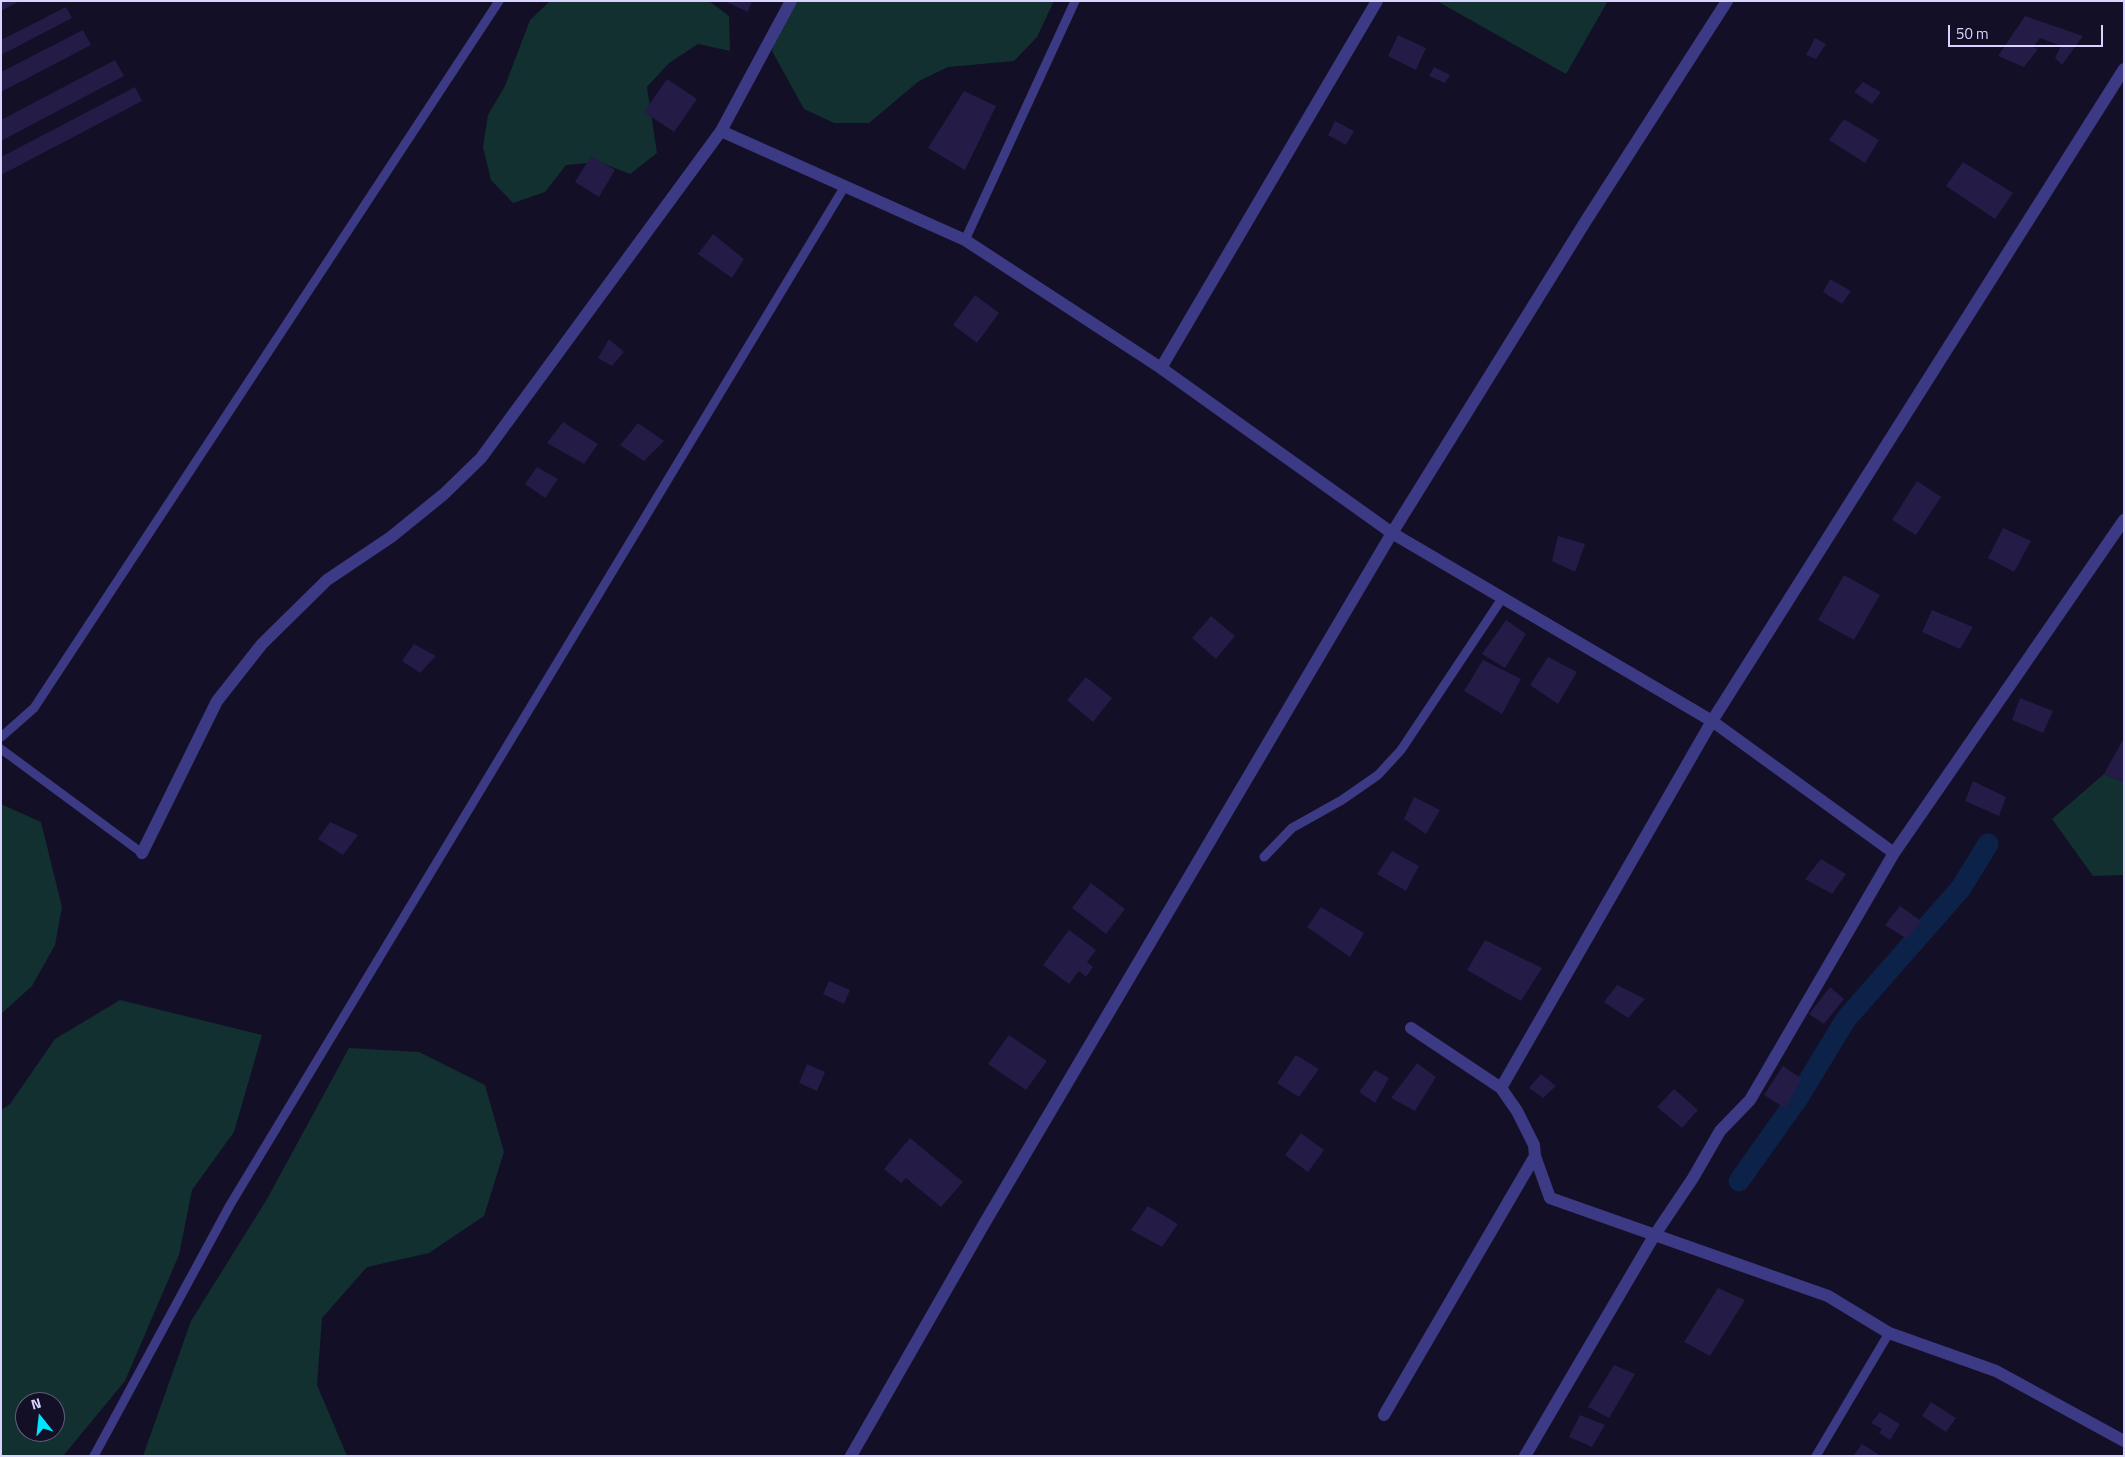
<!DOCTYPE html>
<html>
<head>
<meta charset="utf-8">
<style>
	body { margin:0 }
	#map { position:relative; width:2125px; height:1457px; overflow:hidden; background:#130f26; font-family:"Titillium Web",sans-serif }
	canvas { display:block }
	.frame { position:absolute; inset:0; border:2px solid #d9d4ff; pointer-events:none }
	.north { position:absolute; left:15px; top:1392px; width:50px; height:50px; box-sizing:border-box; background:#130f26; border:1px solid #625e7d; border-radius:50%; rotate:344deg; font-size:14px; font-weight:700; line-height:20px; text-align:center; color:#d9d4ff }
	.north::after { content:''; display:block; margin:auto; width:18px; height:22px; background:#00e5ff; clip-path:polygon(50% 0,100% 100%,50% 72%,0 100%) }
	.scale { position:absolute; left:1948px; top:25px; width:155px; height:22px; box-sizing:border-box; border:2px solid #d9d4ff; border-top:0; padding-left:6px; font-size:15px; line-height:18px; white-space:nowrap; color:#d9d4ff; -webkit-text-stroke:4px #130f26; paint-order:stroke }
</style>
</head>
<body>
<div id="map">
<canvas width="2125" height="1457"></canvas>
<div class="frame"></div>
<div class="north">N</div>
<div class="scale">50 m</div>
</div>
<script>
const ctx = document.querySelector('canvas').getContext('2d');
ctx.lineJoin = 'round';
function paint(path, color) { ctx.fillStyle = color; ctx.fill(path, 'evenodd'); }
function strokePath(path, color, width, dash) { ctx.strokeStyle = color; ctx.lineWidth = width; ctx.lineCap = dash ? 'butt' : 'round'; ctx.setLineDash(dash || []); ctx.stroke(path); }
paint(new Path2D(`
	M550,1H709L729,16L730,51L698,44L669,63L647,87L657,153L630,174L599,162L566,165L545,192L513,203L491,180L483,147L488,115L505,86L530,20Z
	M799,1H1054L1037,37L1014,61L948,67L919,81L869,123H834L804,109L772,51L781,18Z
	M1437,1H1608L1566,74Z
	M2104,774L2124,782V875L2093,876L2052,819Z
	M1,804L41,822L62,907L55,945L32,986L1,1014Z
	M120,1000L262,1035L234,1132L192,1190L179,1255L125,1381L63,1456H1V1110L10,1104L55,1039ZM25,1402H55V1432H25Z
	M349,1048L419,1052L485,1085L504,1152L484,1216L429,1253L367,1267L322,1318L317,1385L347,1456H143L191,1321L267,1199Z`), '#12302f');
strokePath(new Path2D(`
	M1739,1181L1798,1098L1846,1019L1961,888L1988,844`), '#0c2248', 21);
paint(new Path2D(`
	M1,1H20L1,11Z
	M724,1H752L748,12Z
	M66,7L72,18L1,55V40Z
	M2025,16L2083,36L2062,65L2055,58L2061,46L2040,38L2033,47L2038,49L2024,67L1998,56Z
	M83,30L91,45L1,92V72Z
	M1398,35L1426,48L1416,70L1388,56Z
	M1815,38L1826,44L1816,59L1806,55Z
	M115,60L124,76L1,141V120Z
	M1434,67L1450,75L1445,83L1429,76Z
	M667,79L697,99L674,132L644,112Z
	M1863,82L1881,92L1872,104L1854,92Z
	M135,87L142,101L1,175V157Z
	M964,91L996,106L965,170L928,148Z
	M1844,119L1879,140L1865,163L1829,140Z
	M1335,121L1354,131L1346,145L1328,135Z
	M591,156L615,170L599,197L575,182Z
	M1963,162L2013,193L1995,219L1946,186Z
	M713,234L744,259L732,278L698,254Z
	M1830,279L1851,291L1842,304L1823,292Z
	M975,295L999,313L977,343L953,325Z
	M609,339L624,352L612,366L598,358Z
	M563,422L598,444L584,464L547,443Z
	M638,423L664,441L644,461L620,445Z
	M537,467L558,479L545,498L525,484Z
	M1917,481L1941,497L1916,535L1892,520Z
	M2003,528L2031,541L2014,572L1988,558Z
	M1558,536L1585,544L1575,572L1552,561Z
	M1844,575L1880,595L1854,640L1818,620Z
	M1932,610L1973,627L1960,649L1922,632Z
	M1211,616L1235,636L1216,659L1192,638Z
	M1506,620L1526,634L1505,668L1482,654Z
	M414,644L436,656L420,673L402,661Z
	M1548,657L1577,672L1558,704L1530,685Z
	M1483,660L1521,679L1502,714L1464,691Z
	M1086,677L1112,698L1093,722L1067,700Z
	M2020,698L2053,711L2043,733L2012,720Z
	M2124,738V782L2104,774Z
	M1973,781L2006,797L1999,816L1965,801Z
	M1414,797L1440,810L1426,834L1404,819Z
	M330,822L358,835L343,855L318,839Z
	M1392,851L1419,866L1406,891L1377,874Z
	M1821,859L1846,874L1832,894L1805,879Z
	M1091,883L1125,909L1106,934L1072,908Z
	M1900,906L1921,921L1907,939L1885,925Z
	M1321,907L1364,933L1350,957L1307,927Z
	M1069,930L1096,950L1087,962L1093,967L1086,977L1079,971L1069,984L1043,965Z
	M1485,940L1542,968L1521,1001L1467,970Z
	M829,981L850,990L844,1004L823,994Z
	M1617,985L1645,999L1628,1018L1604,1002Z
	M1830,987L1844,999L1824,1024L1809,1014Z
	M1009,1035L1047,1061L1026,1090L988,1064Z
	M1296,1055L1319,1069L1299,1097L1277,1083Z
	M1417,1063L1436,1077L1415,1111L1391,1098Z
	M807,1064L825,1072L817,1091L799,1083Z
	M1783,1066L1802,1079L1785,1108L1764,1095Z
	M1375,1070L1389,1078L1375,1103L1359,1092Z
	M1541,1074L1556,1086L1543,1098L1529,1088Z
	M1674,1089L1698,1110L1682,1128L1657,1107Z
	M1301,1133L1324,1150L1308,1172L1285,1155Z
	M910,1138L963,1182L941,1207L906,1178L901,1183L884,1169Z
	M1148,1206L1178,1224L1162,1247L1131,1230Z
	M1718,1288L1745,1300L1710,1356L1684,1342Z
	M1614,1365L1635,1374L1609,1418L1588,1407Z
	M1931,1402L1956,1418L1946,1432L1922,1416Z
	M1880,1412L1900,1424L1890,1440L1879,1433L1882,1429L1871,1423Z
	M1580,1415L1605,1425L1592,1447L1569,1437Z
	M1862,1444L1881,1456H1853Z`), '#241b47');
strokePath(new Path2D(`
	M965,240L1075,1
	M1,737L34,708L499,1
	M1,749L142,853
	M1264,857L1292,828L1342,800L1378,775L1401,750L1503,597
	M94,1456L230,1205L845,186
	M1816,1456L1889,1333`), '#3d3a85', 9);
strokePath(new Path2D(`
	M721,131L965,240L1161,368L1392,533L1712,721L1894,853L2124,520
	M1161,368L1377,1
	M142,853L217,701L262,644L327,580L391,537L444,494L481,458L721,131L791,1
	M1501,1088L1712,721L2124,69
	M1535,1156L1550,1198L1828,1296L1889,1333L1996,1371L2124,1441
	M1384,1415L1535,1156L1534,1145L1517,1111L1501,1088L1411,1028
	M851,1456L984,1224L1392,533L1587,219L1727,1
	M1525,1456L1654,1236L1693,1178L1720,1131L1750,1100L1894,853`), '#3d3a85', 12);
</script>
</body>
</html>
